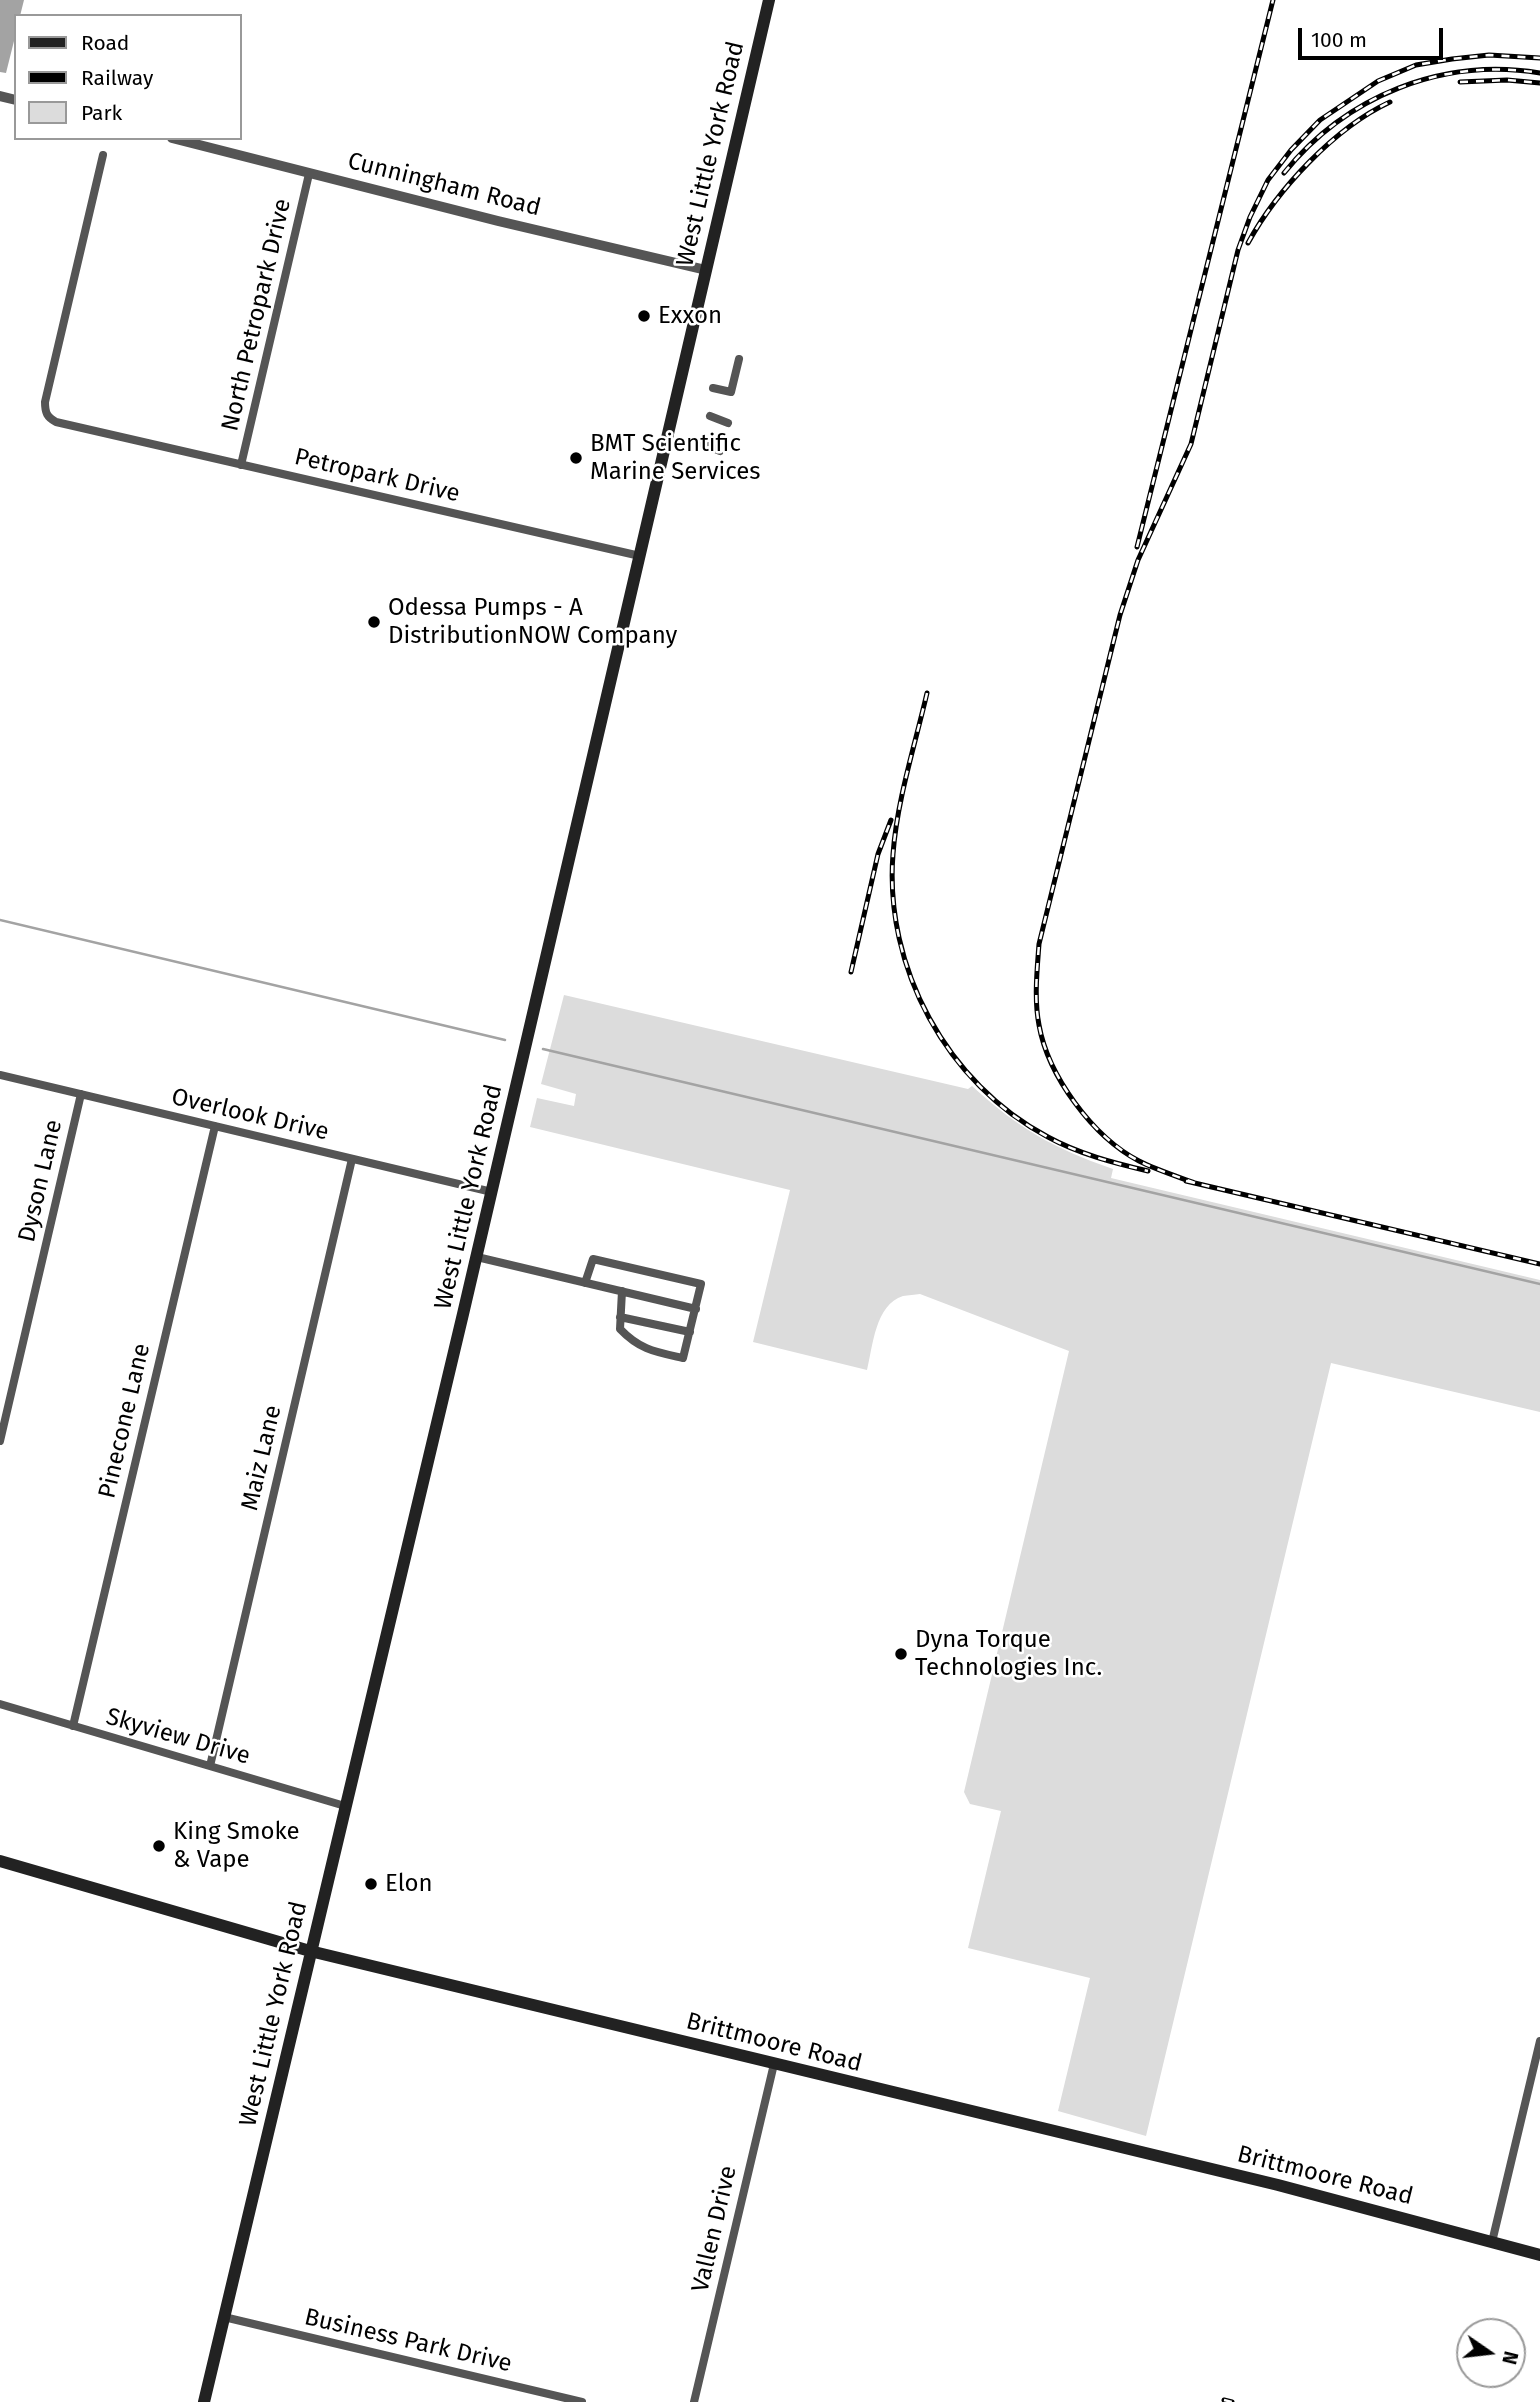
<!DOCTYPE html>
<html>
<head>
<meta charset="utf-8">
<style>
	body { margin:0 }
	#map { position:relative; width:1540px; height:2402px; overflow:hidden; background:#fff; font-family:"Fira Sans",sans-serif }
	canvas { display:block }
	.legend { position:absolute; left:14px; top:14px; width:228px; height:126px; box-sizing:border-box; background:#fff; border:2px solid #999; margin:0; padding:9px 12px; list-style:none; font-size:21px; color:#000 }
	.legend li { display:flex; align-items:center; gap:14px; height:35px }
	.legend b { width:35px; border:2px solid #999 }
	.north { position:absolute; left:1456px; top:2318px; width:70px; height:70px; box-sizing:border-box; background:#fff; border:2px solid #999; border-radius:50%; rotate:104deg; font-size:19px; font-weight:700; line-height:28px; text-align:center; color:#000 }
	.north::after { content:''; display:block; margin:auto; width:24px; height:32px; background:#000; clip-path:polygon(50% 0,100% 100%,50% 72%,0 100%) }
	.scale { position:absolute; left:1298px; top:28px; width:145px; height:32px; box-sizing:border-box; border:4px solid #000; border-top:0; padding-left:9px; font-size:21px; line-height:24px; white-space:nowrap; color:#000; -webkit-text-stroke:5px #fff; paint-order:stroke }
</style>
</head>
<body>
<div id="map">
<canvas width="1540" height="2402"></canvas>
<ul class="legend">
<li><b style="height:9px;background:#222"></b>Road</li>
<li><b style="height:9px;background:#000"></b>Railway</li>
<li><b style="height:19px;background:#dcdcdc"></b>Park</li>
</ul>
<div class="north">N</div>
<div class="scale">100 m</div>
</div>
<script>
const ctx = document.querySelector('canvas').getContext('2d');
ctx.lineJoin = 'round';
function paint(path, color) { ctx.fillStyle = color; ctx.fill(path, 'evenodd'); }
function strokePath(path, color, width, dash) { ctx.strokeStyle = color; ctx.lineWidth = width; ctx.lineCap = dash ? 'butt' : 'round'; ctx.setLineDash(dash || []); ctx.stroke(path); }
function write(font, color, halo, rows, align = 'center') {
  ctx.font = font + ' "Fira Sans",sans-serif'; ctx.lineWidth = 5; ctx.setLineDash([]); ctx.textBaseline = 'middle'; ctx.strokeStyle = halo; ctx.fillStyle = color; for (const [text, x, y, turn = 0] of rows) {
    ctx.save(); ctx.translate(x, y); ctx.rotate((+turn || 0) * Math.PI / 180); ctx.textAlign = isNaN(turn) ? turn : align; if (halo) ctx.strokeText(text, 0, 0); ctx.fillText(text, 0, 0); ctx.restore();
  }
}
paint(new Path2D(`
	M564,995L968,1089L972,1086C1019,1129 1053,1148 1113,1169L1111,1178L1540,1280V1412L1331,1363L1146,2136L1058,2111L1090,1978L968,1948L1001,1811L970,1804L964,1792L1069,1351L920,1294C915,1295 908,1295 903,1296C875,1305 873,1346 867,1370L753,1342L790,1190L530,1127L537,1098L574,1106L576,1094L541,1084Z`), '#dcdcdc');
paint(new Path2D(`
	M0,0H24L20,16H16V33L6,73L0,72Z`), '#a3a3a3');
strokePath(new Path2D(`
	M0,920L505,1040
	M543,1049L1540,1284`), '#a3a3a3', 2.5);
strokePath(new Path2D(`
	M103,155L45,402C45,413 47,417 56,422L640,556
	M713,388L731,392L739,359
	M710,416L728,423
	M703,444L720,451
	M241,465L309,174
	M0,1075L492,1192
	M477,1257L696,1309
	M585,1283L593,1259L701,1284L683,1358C656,1352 640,1350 620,1329L622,1291
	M620,1317L690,1332
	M0,1441L81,1094
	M0,1704L345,1806
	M73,1726L215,1126
	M210,1766L352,1159
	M1492,2242L1540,2041
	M224,2317L582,2402
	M694,2402L774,2064`), '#555', 8);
strokePath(new Path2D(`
	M0,96L16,100
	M172,138L498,221L706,270`), '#555', 10);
strokePath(new Path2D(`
	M0,1861L310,1951L1278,2185L1540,2255
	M204,2402L463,1314L769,0`), '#222', 12);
const rail = new Path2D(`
	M1460,82L1507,80L1540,83
	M1284,173C1346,96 1442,57 1540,73
	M1248,243C1277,190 1334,128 1390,102
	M1137,547L1273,0
	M927,693C915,745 897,800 893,854C884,967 947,1084 1048,1137C1079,1154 1114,1163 1148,1171
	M851,972L878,854L891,820
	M1186,1181L1540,1264
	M1195,1183C1176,1176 1157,1170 1139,1161C1093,1137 1048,1076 1039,1025C1034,999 1037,971 1039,944L1120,615L1138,560L1191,444L1238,250L1250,217L1268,180L1291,150L1320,120L1378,81L1416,65L1452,59L1489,55L1540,58
	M1224,2400L1232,2402`);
strokePath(rail, '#000', 5);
strokePath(rail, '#fff', 2.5, [8]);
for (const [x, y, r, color] of [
	[644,316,7,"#000"],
	[576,458,7,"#000"],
	[374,622,7,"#000"],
	[901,1654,7,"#000"],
	[159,1846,7,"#000"],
	[371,1884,7,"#000"]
]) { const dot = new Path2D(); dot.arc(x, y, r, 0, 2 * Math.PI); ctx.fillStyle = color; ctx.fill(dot); strokePath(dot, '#fff', 2.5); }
write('24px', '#000', '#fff', [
	["West Little York Road",711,154,-77],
	["Cunningham Road",444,185,14],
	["North Petropark Drive",257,315,-77],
	["Petropark Drive",377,476,13],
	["Overlook Drive",250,1115,13],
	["Dyson Lane",41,1181,-77],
	["West Little York Road",469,1197,-77],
	["Pinecone Lane",125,1421,-77],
	["Maiz Lane",262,1458,-77],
	["Skyview Drive",178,1737,16],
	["West Little York Road",274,2014,-77],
	["Brittmoore Road",774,2043,14],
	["Brittmoore Road",1325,2176,14],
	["Vallen Drive",715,2229,-77],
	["Business Park Drive",408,2341,13]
]);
write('24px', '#000', '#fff', [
	["Exxon",658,316],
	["BMT Scientific",590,444],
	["Marine Services",590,472],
	["Odessa Pumps - A",388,608],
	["DistributionNOW Company",388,636],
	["Dyna Torque",915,1640],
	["Technologies Inc.",915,1668],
	["King Smoke",173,1832],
	["& Vape",173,1860],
	["Elon",385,1884]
], 'left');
</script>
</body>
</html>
